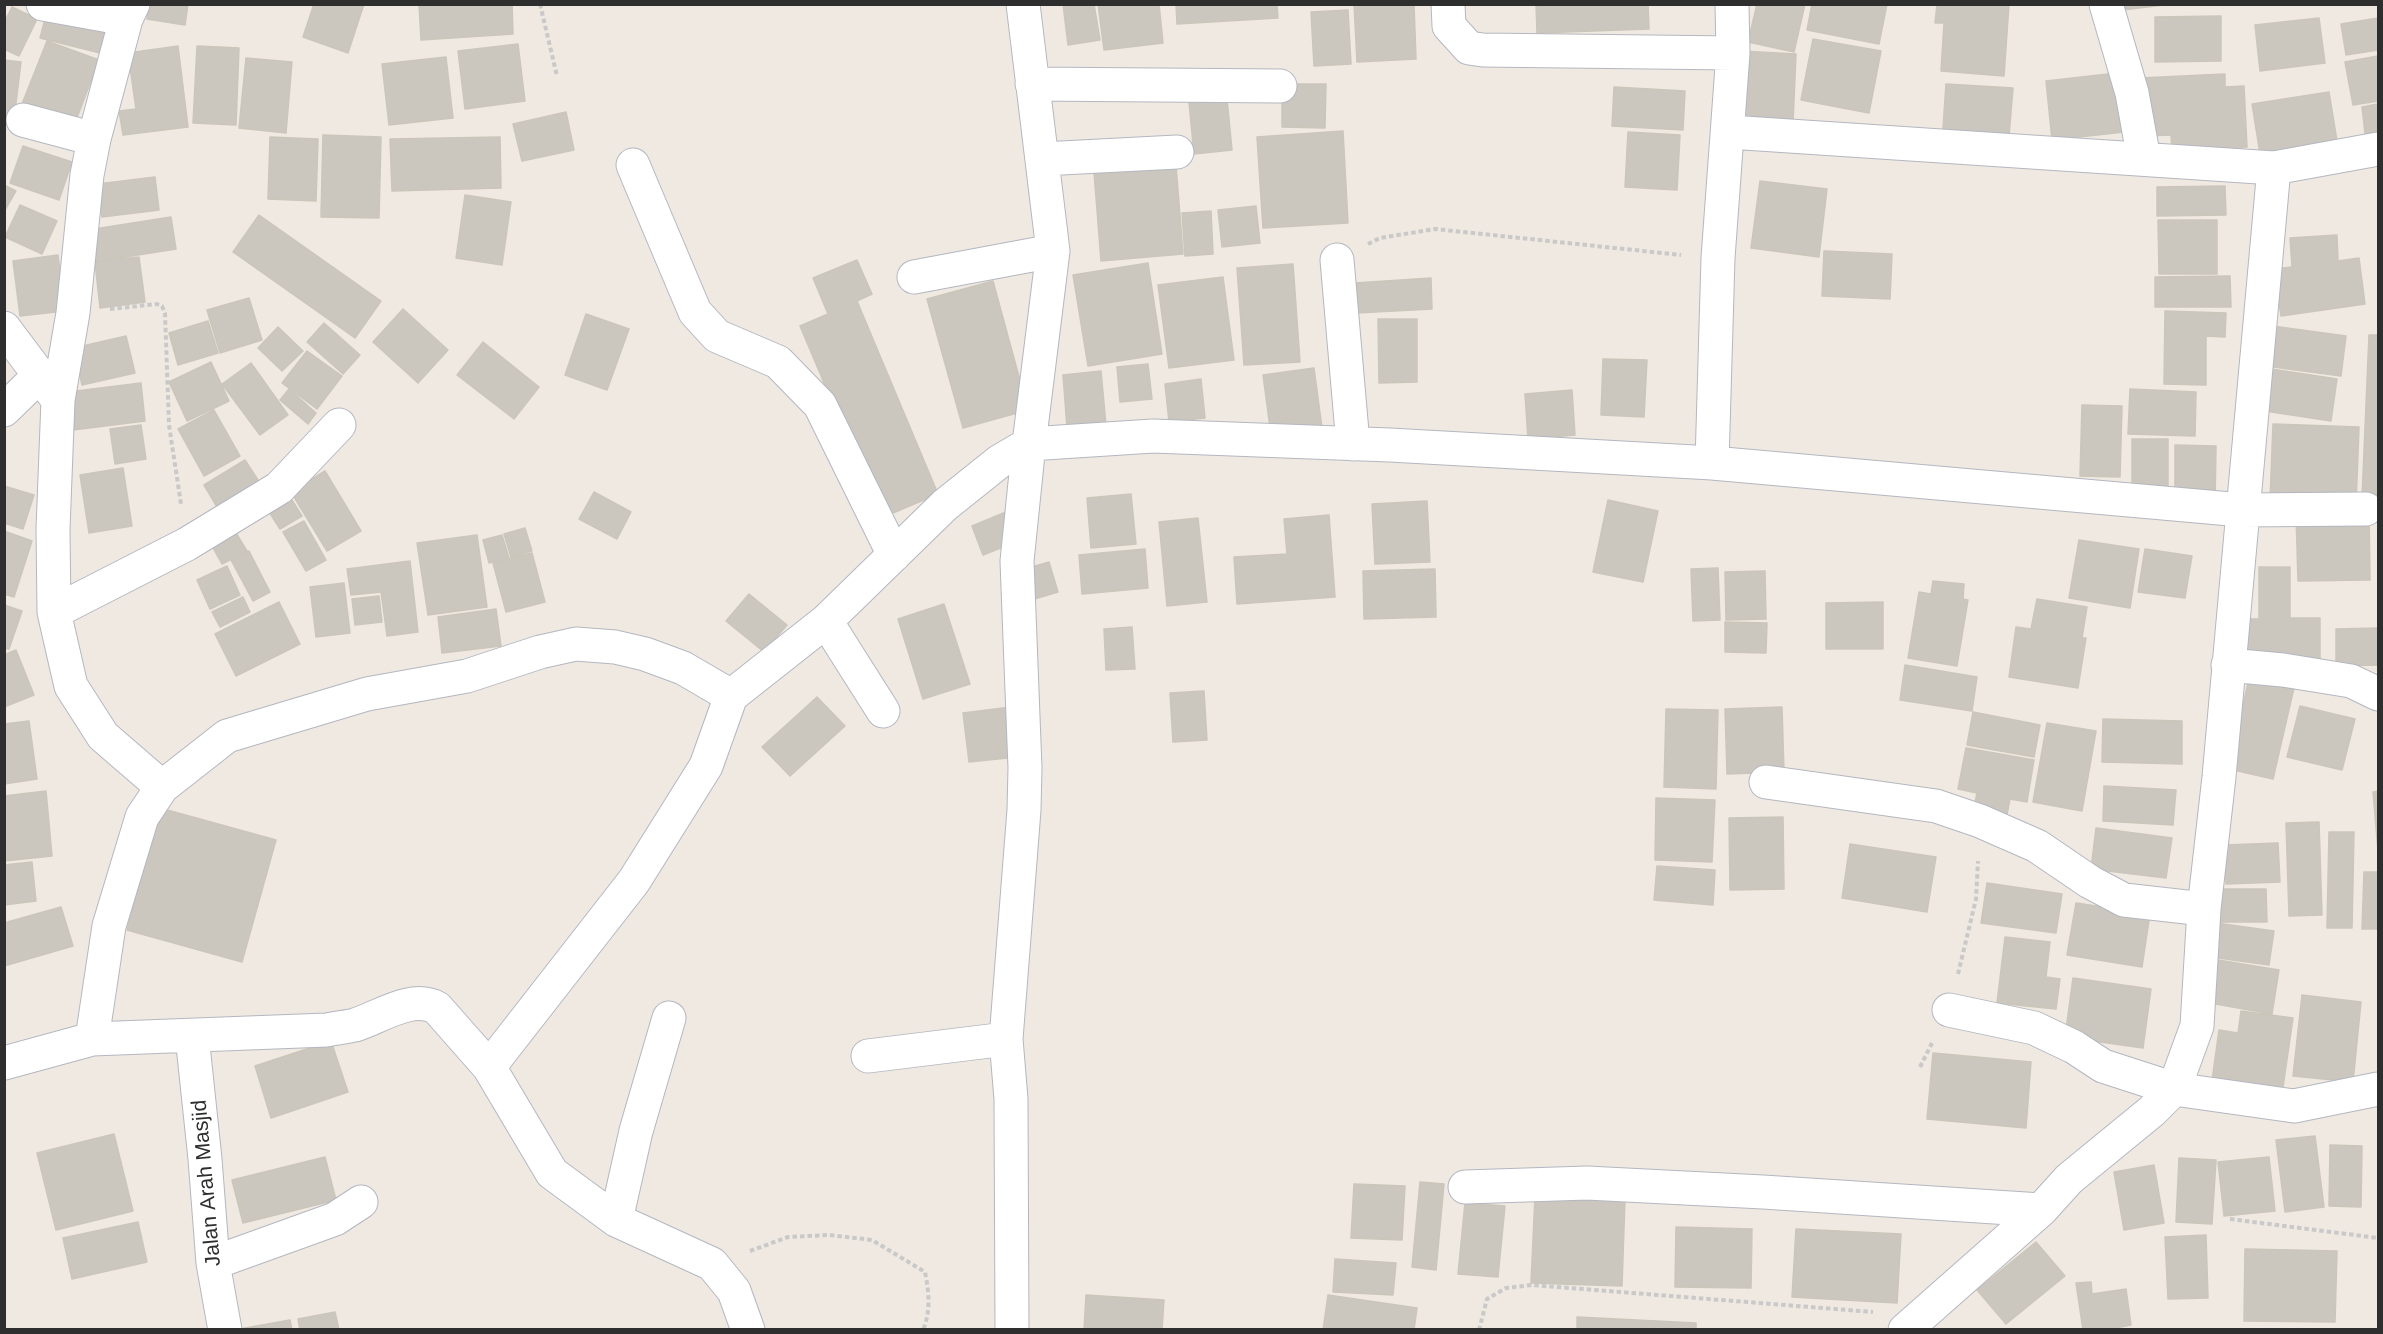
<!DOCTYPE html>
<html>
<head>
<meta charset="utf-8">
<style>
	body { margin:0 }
	#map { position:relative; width:2383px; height:1334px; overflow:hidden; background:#efe9e1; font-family:Helvetica,sans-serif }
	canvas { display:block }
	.frame { position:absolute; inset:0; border:6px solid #2e2e2e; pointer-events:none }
</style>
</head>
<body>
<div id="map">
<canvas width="2383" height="1334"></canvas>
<div class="frame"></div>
</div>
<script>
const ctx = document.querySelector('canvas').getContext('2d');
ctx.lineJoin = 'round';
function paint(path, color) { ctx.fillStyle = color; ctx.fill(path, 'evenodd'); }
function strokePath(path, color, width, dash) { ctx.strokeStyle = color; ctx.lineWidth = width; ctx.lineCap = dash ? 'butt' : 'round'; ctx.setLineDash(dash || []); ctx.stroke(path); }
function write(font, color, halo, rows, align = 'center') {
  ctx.font = font + ' Helvetica,sans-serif'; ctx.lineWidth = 4.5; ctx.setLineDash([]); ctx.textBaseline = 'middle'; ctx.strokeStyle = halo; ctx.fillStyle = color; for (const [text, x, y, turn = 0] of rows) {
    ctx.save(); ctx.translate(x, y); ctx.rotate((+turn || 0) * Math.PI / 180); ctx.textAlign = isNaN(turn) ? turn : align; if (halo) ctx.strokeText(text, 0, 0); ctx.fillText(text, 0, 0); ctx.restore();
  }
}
const building = new Path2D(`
	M149,4H188L185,25L147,19Z
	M314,4H364L348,53L303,37Z
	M419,4H512L513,34L421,40Z
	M1063,4H1094L1100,40L1068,45Z
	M1098,4H1159L1163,43L1104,50Z
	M1176,4H1277L1278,18L1177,24Z
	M1354,4H1414L1416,59L1357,62Z
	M1536,4H1648L1649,29L1537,33Z
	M1757,4H1805L1794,52L1748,42Z
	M1812,4H1887L1879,44L1807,30Z
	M1937,4H2009L2004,76L1941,71L1944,23H1935Z
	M2113,4H2172L2114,11Z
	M12,7L37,19L19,56L4,49V23Z
	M48,8L107,24L100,53L40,38Z
	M1348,10L1351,64L1314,66L1311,12Z
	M2221,16V61L2155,62V17Z
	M2319,18L2325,63L2260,71L2255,25Z
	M2378,18V50L2346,55L2341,24Z
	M1813,39L1881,51L1869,113L1801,100Z
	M47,41L99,60L75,123L22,104Z
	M518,44L525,101L465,109L458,51Z
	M178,46L188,127L123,135L119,111L136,109L128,53Z
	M197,46L239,48L236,125L193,123Z
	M1740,51L1796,54L1793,123L1736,120Z
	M2378,56V101L2353,105L2345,62Z
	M446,57L453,118L389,125L382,64Z
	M246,58L292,62L286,133L239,128Z
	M4,60L21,62L15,111L4,127Z
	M2117,73L2124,132L2052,140L2046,81Z
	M2225,74V87L2244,86L2247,147L2172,151L2171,135L2143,136L2140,78Z
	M1282,84H1326L1325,128L1282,127Z
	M1946,84L2013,88L2008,148L1942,143Z
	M1614,87L1685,91L1683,130L1612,126Z
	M1226,89L1232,150L1194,154L1188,92Z
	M2329,92L2338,147L2261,160L2252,104Z
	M2378,104V140L2366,142L2362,107Z
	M566,112L574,150L522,161L513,124Z
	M1343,131L1348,223L1263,228L1257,137Z
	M1628,132L1680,135L1677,190L1625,187Z
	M323,135L381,137L379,218L321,217Z
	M270,137L318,139L316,201L268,199Z
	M500,137L501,188L392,191L390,139Z
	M23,146L72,162L59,200L10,183Z
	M1176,165L1183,254L1101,261L1094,172Z
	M155,177L159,210L102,217L98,184Z
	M1760,181L1827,189L1819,257L1751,248Z
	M4,185L16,191L4,212Z
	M2225,186L2226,215L2157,216V187Z
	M465,195L511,202L502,265L456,258Z
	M20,205L57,221L42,254L5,237Z
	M1256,206L1260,243L1222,247L1218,210Z
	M1211,211L1213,254L1185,256L1182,213Z
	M259,215L381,301L355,338L233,252Z
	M171,217L176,249L93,262L88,230Z
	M2158,220H2217V274H2159Z
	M2337,235L2338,261L2359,258L2365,304L2281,316L2274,269L2292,267L2290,238Z
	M1824,251L1892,254L1890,299L1822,296Z
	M58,255L65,311L20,316L13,261Z
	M139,257L145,302L100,308L95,262Z
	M857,260L872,294L857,301L938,494L881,518L800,326L828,314L813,278Z
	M1148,263L1162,354L1088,366L1073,275Z
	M1293,264L1300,362L1244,365L1237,268Z
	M2230,276L2231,307H2155V277Z
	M1223,277L1234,360L1169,368L1158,285Z
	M1431,278L1432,309L1356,313L1355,283Z
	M993,281L1028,410L963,428L927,299Z
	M249,298L262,340L220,353L207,310Z
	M403,309L448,350L418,383L373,342Z
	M2165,311L2226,313L2225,337L2206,336V385L2164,384Z
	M586,314L629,329L607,390L565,375Z
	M1378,319H1417V382L1379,383Z
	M208,321L218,353L178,365L169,333Z
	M324,323L360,355L343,374L307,342Z
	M2272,326L2346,336L2341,376L2266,366Z
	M278,327L303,351L282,371L258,348Z
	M2369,335H2378V499L2362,498Z
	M126,336L135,373L82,385L74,348Z
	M483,342L539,387L514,419L457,375Z
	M307,351L342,376L317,409L282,383Z
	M1603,359L1647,360L1644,417L1601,415Z
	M211,362L229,401L187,421L169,382Z
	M251,363L288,415L260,435L222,384Z
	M1148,364L1152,399L1120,402L1117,367Z
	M2258,367L2337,379L2331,421L2252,409Z
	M1314,368L1322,428L1271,435L1263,375Z
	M1101,371L1106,425L1067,428L1063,375Z
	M1201,379L1205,418L1169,422L1165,384Z
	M141,383L145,421L73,430L68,392Z
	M289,389L316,413L308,424L280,400Z
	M2130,389L2196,392L2195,436L2128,434Z
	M1572,390L1575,435L1528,439L1525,394Z
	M2082,405L2122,406L2120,477L2080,476Z
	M214,410L240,456L204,476L178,429Z
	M2273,424L2359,427L2356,505L2270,501Z
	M141,425L146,459L115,464L110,429Z
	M2132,439H2168V491H2132Z
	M2175,445L2216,446L2215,502L2175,501Z
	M245,460L265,491L223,517L204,485Z
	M123,468L132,526L89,533L80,475Z
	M325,471L361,531L327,551L291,492Z
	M4,486L34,495L23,529L4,523Z
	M594,492L631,512L617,539L579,519Z
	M288,494L302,516L280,529L266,507Z
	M1131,494L1136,544L1091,548L1087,498Z
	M1608,500L1658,511L1643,582L1593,572Z
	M1427,501L1430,562L1375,564L1372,504Z
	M1006,512L1018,541L983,555L972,526Z
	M2369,513L2370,580L2298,581L2296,514Z
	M1329,515L1335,597L1237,604L1234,557L1287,554L1284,519Z
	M1198,518L1207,602L1167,606L1159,522Z
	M304,521L326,560L306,571L283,532Z
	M525,528L532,551L511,557L504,534Z
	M4,531L32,541L14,597L4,594Z
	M236,533L247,551L222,564L212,546Z
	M477,535L487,607L428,615L417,543Z
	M502,535L509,558L489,563L483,540Z
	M2079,540L2139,549L2130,608L2069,598Z
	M1145,549L1148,588L1082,594L1079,555Z
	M2145,549L2192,556L2185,598L2138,592Z
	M249,551L270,592L253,601L231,560Z
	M532,553L545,602L506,612L493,563Z
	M410,561L418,632L387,636L381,592L351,595L347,569Z
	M1049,562L1058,592L1031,600L1022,570Z
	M227,566L240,595L210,609L197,580Z
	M2259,567H2290V618H2320V662L2239,663V619H2259Z
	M1718,568L1720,620L1693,621L1691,569Z
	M1435,569L1436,617L1364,619L1363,571Z
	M1765,571L1766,619L1726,620L1725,572Z
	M1933,581L1964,584L1963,599L1968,600L1957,666L1908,658L1919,592L1931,594Z
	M344,583L350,633L316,637L310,587Z
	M749,594L787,625L764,652L726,621Z
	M379,596L382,622L355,625L352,599Z
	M243,597L250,612L220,627L212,612Z
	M2037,599L2087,607L2082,638H2086L2078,688L2009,677L2016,627L2031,629Z
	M279,602L300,644L236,676L215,634Z
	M1883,602V649H1826V603Z
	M944,604L970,684L923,699L898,619Z
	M4,605L22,611L9,649L4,648Z
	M496,609L501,646L442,653L438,617Z
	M1725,622L1767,623L1766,653L1725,652Z
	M1132,627L1135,669L1106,670L1104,629Z
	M2378,628V665L2336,666V629Z
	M16,650L34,695L4,707V655Z
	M1905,665L1977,677L1972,711L1900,700Z
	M2251,669L2296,679L2273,779L2229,769Z
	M1204,691L1207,740L1173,742L1170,693Z
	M817,697L845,726L790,776L762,747Z
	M2300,706L2355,719L2342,770L2287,757Z
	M1011,707L1017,757L969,762L963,713Z
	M1782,707L1784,772L1727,774L1725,709Z
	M1666,709L1718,710L1716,789L1664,787Z
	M1973,712L2040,725L2034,757L1967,745Z
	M2103,719L2182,721V764L2102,762Z
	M29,721L37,779L4,784V724Z
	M2047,723L2096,731L2082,811L2033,802Z
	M1966,748L2034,760L2027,802L2010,799L2005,825L1972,818L1977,793L1958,789Z
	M2104,786L2176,790L2173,825L2103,821Z
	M46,791L52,856L4,861V796Z
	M2378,791V851L2373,792Z
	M1656,798L1715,800L1712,862L1655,860Z
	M160,808L276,840L242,962L127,930Z
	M1783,817L1784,889L1730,890L1729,818Z
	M2319,822L2322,915L2289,916L2286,823Z
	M2096,828L2172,838L2166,878L2091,869Z
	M2329,832H2354L2352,928H2327Z
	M2278,843L2280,882L2226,884L2225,845Z
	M1850,844L1936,857L1927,912L1842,898Z
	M32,862L36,901L4,905V865Z
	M1657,866L1715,870L1713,905L1654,900Z
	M2364,872H2378V929H2362Z
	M1987,883L2062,894L2056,933L1981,923Z
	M2220,889H2266L2267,922H2220Z
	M2076,903L2150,914L2142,967L2067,955Z
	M61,907L73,946L4,966V923Z
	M2209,922L2274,931L2269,965L2204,956Z
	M2005,937L2050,942L2046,977L2060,979L2056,1009L1997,1003Z
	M2218,960L2279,970L2272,1014L2210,1003Z
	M2073,978L2151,989L2143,1048L2065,1037Z
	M2302,995L2361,1002L2353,1082L2293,1076Z
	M2241,1011L2293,1018L2281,1101L2211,1088L2219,1030L2238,1033Z
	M331,1041L348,1092L271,1118L255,1066Z
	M1933,1053L2031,1062L2026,1128L1927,1119Z
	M114,1134L133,1211L56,1230L37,1153Z
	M2315,1136L2324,1207L2285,1212L2276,1140Z
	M2330,1145L2362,1146L2361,1207L2329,1206Z
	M325,1157L336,1200L243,1223L232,1180Z
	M2269,1157L2275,1211L2224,1216L2218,1162Z
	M2179,1158L2216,1160L2212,1224L2176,1222Z
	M2154,1165L2164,1223L2124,1230L2114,1172Z
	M1420,1182L1444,1184L1436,1270L1412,1267Z
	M1354,1184L1405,1186L1402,1240L1351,1238Z
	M1535,1196L1625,1199L1622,1286L1531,1283Z
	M1465,1203L1505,1206L1498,1277L1458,1274Z
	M138,1222L147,1262L72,1279L63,1238Z
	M1676,1227L1752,1229L1751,1288L1675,1287Z
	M1796,1229L1901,1234L1897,1303L1792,1297Z
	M2206,1235L2208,1298L2168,1299L2165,1237Z
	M2036,1242L2065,1276L2006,1324L1977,1290Z
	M2245,1249L2337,1251L2335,1322L2244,1321Z
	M1335,1259L1396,1263L1393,1295L1333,1292Z
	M2091,1282L2092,1294L2126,1289L2131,1325L2105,1330H2083L2076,1283Z
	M1086,1295L1164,1300L1162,1330H1084Z
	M1328,1295L1417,1308L1414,1330H1323Z
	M335,1312L339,1330H300L298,1319Z
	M1577,1317L1696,1323V1330H1577Z
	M290,1320L292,1330H240V1329Z`);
paint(building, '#cbc7bf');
strokePath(building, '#cbc5ba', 1.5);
const minor = new Path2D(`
	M43,4L126,19
	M133,4L126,19L94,139L87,175L73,313L58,400L53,529L54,612L71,686L103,736L162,787
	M1448,4L1449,26L1469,48L1483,50L1733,53
	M2106,4L2132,93L2144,159
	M1032,84L1280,86
	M23,120L94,139
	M1729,132L2274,168L2378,149
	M1042,159L1177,152
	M633,165L695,312L717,336L778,362L820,405L894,555
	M1337,260L1353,444
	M914,277L1053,251
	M4,328L58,400
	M4,410L40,375
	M1712,463L2242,510L2366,509
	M54,612L187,544L279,488L339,425
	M826,621L883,711
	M2228,665L2283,670L2351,681L2378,694
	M1766,782L1936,806L1980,821L2037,846L2090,882L2124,900L2204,909
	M1949,1010L2034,1028L2074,1047L2103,1066L2174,1089L2294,1106L2378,1089
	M192,1036L205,1159L213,1263L225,1330
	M92,1039L327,1030C336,1028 346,1027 355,1025C380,1017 412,994 437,1008L489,1067L552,1173L616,1220L712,1264L734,1291L748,1330
	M868,1056L1006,1039
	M4,1063L92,1039L109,926L142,817L162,787L227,736L367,694L467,676L540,652L576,644L615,647L645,654L683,668L731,696L826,621L945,505L1000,461L1029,444L1153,436L1390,445L1712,463L1718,258L1733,53L1732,4
	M489,1067L634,881L706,766L731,696
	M1465,1187L1587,1183L1763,1192L2041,1210
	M616,1220L636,1131L669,1018
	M213,1263L335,1219L361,1202
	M1012,1330L1011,1099L1006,1039L1024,810L1025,768L1017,561L1029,444L1053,251L1023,4
	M1905,1330L2041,1210L2069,1179L2152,1111L2174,1089L2197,1026L2204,909L2219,777L2274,168`);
strokePath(minor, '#b4b7c1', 35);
strokePath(new Path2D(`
	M540,4L557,76
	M1368,244L1380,238L1435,229L1681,255
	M110,309L157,304L162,306L165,313L169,425L181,504
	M1958,974L1976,899L1978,861
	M1920,1067L1932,1043
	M2230,1219L2378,1238
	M750,1251L788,1237L829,1235L872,1240L925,1272C929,1292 931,1311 923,1330
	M1479,1330L1487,1299L1506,1288L1532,1285L1873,1312`), '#c9c9c9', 4, [4.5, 3]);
strokePath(minor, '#fff', 33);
write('21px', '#2e2e2e', '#fff', [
	["Jalan Arah Masjid",207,1183,-95]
]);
</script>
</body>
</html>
